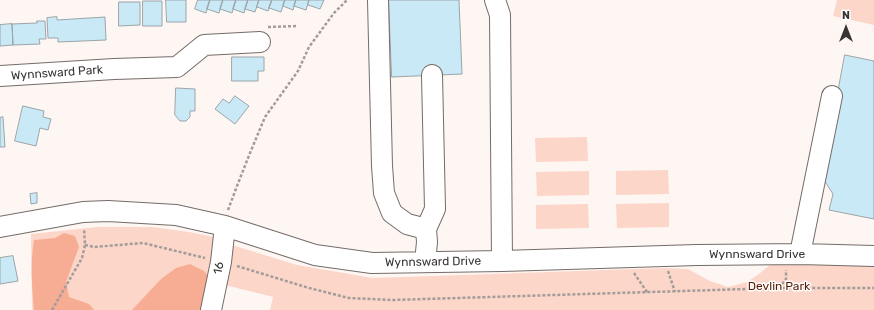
<!DOCTYPE html>
<html>
<head>
<meta charset="utf-8">
<style>
	body { margin:0 }
	#map { position:relative; width:874px; height:310px; overflow:hidden; background:#fef6f3; font-family:Rubik,sans-serif }
	canvas { display:block }
	.north { position:absolute; left:826px; top:8px; width:40px; height:40px; -webkit-text-stroke:3px #fff; paint-order:stroke; rotate:0deg; font-size:11px; font-weight:700; line-height:16px; text-align:center; color:#383433 }
	.north::after { content:''; display:block; margin:auto; width:14px; height:18px; background:#383433; clip-path:polygon(50% 0,100% 100%,50% 72%,0 100%) }
</style>
</head>
<body>
<div id="map">
<canvas width="874" height="310"></canvas>
<div class="north">N</div>
</div>
<script>
const ctx = document.querySelector('canvas').getContext('2d');
ctx.lineJoin = 'round';
function paint(path, color) { ctx.fillStyle = color; ctx.fill(path, 'evenodd'); }
function strokePath(path, color, width, dash) { ctx.strokeStyle = color; ctx.lineWidth = width; ctx.lineCap = dash ? 'butt' : 'round'; ctx.setLineDash(dash || []); ctx.stroke(path); }
function write(font, color, halo, rows, align = 'center') {
  ctx.font = font + ' Rubik,sans-serif'; ctx.lineWidth = 3; ctx.setLineDash([]); ctx.textBaseline = 'middle'; ctx.strokeStyle = halo; ctx.fillStyle = color; for (const [text, x, y, turn = 0] of rows) {
    ctx.save(); ctx.translate(x, y); ctx.rotate((+turn || 0) * Math.PI / 180); ctx.textAlign = isNaN(turn) ? turn : align; if (halo) ctx.strokeText(text, 0, 0); ctx.fillText(text, 0, 0); ctx.restore();
  }
}
paint(new Path2D(`
	M837,0H874V25L833,16Z
	M587,137L588,161L536,162L535,138Z
	M668,170L669,194L616,195V171Z
	M589,171V195L537,196L536,172Z
	M669,203V227L617,228L616,204Z
	M588,204L589,228L536,229V205Z
	M97,227H152L189,232L214,237L215,249L206,310H32L31,234Z
	M232,245L297,265L373,278L665,268L688,269L710,281L728,287L747,282L759,274L771,264L874,266V310H270L273,297L221,284Z`), '#fcd6c9');
paint(new Path2D(`
	M64,233L75,236L79,247L66,282L69,297L89,304L94,310H34C32,287 30,263 34,240L55,238Z
	M190,264L204,271L210,278L204,310H132L161,279L176,268Z`), '#f6ad93');
const building = new Path2D(`
	M166,0H186V22H167Z
	M198,0H210L206,13L195,9Z
	M210,0H223L219,13L207,9Z
	M223,0H236L232,13L220,9Z
	M236,0H248L244,13L233,9Z
	M248,0H259L255,12L245,9Z
	M259,0H272L268,11L257,7Z
	M272,0H285L281,12L269,8Z
	M285,0H296L293,10L283,6Z
	M296,0H309L306,10L294,6Z
	M309,0H324L320,9L308,5Z
	M389,0H459L462,74L392,77Z
	M143,1H162V26H143Z
	M119,2H140V25L119,26Z
	M57,17V20L105,17L106,40L58,42V38H48L47,18Z
	M37,21H45L46,39H39L40,44L13,45L12,24L37,23Z
	M12,24L13,45L0,46V25Z
	M845,55L874,61V219L829,210L833,194L810,158L827,148Z
	M232,57H264V71H258V81H232Z
	M176,88L195,89V111H190V117L186,121H180L175,115Z
	M235,96L249,106L235,124L215,109L223,99L229,103Z
	M23,106L44,111L43,117L51,119L48,130L40,128L36,146L15,141Z
	M3,117L5,147H0V118Z
	M37,193V203L31,204L30,194Z
	M13,256L18,281L0,284V258Z`);
paint(building, '#cae9f7');
strokePath(building, '#9ba4a8', 1);
const minor = new Path2D(`
	M378,0L382,166L384,193L392,213L407,224L426,229
	M495,0L500,15L502,261
	M0,76L114,69L177,67L204,45L260,42
	M0,227L83,212L108,211L176,215L225,226L315,255L372,263L502,261L697,255L801,254L874,256
	M801,254L802,244L832,96
	M425,262L427,242L426,229L435,209L432,75
	M211,310L221,262L225,226`);
strokePath(minor, '#746c69', 22);
strokePath(new Path2D(`
	M268,27L297,26
	M228,210L237,186L250,153L265,117L298,71L309,47L334,13L347,0
	M85,245L94,247L143,243L205,258
	M237,266L309,288L349,298L393,300L779,288H874
	M668,271L675,292
	M634,273L647,292
	M779,288L786,279V270
	M52,310L82,258L85,245L84,229`), '#a39c9a', 2.5, [3, 2]);
strokePath(minor, '#fff', 20);
write('12px', '#383433', '#fff', [
	["Wynnsward Park",57,73,-4],
	["Wynnsward Drive",757,255],
	["Wynnsward Drive",433,262,-1],
	["16",219,268,-80]
]);
write('12px', '#591a00', '#fff', [
	["Devlin Park",779,287]
]);
</script>
</body>
</html>
